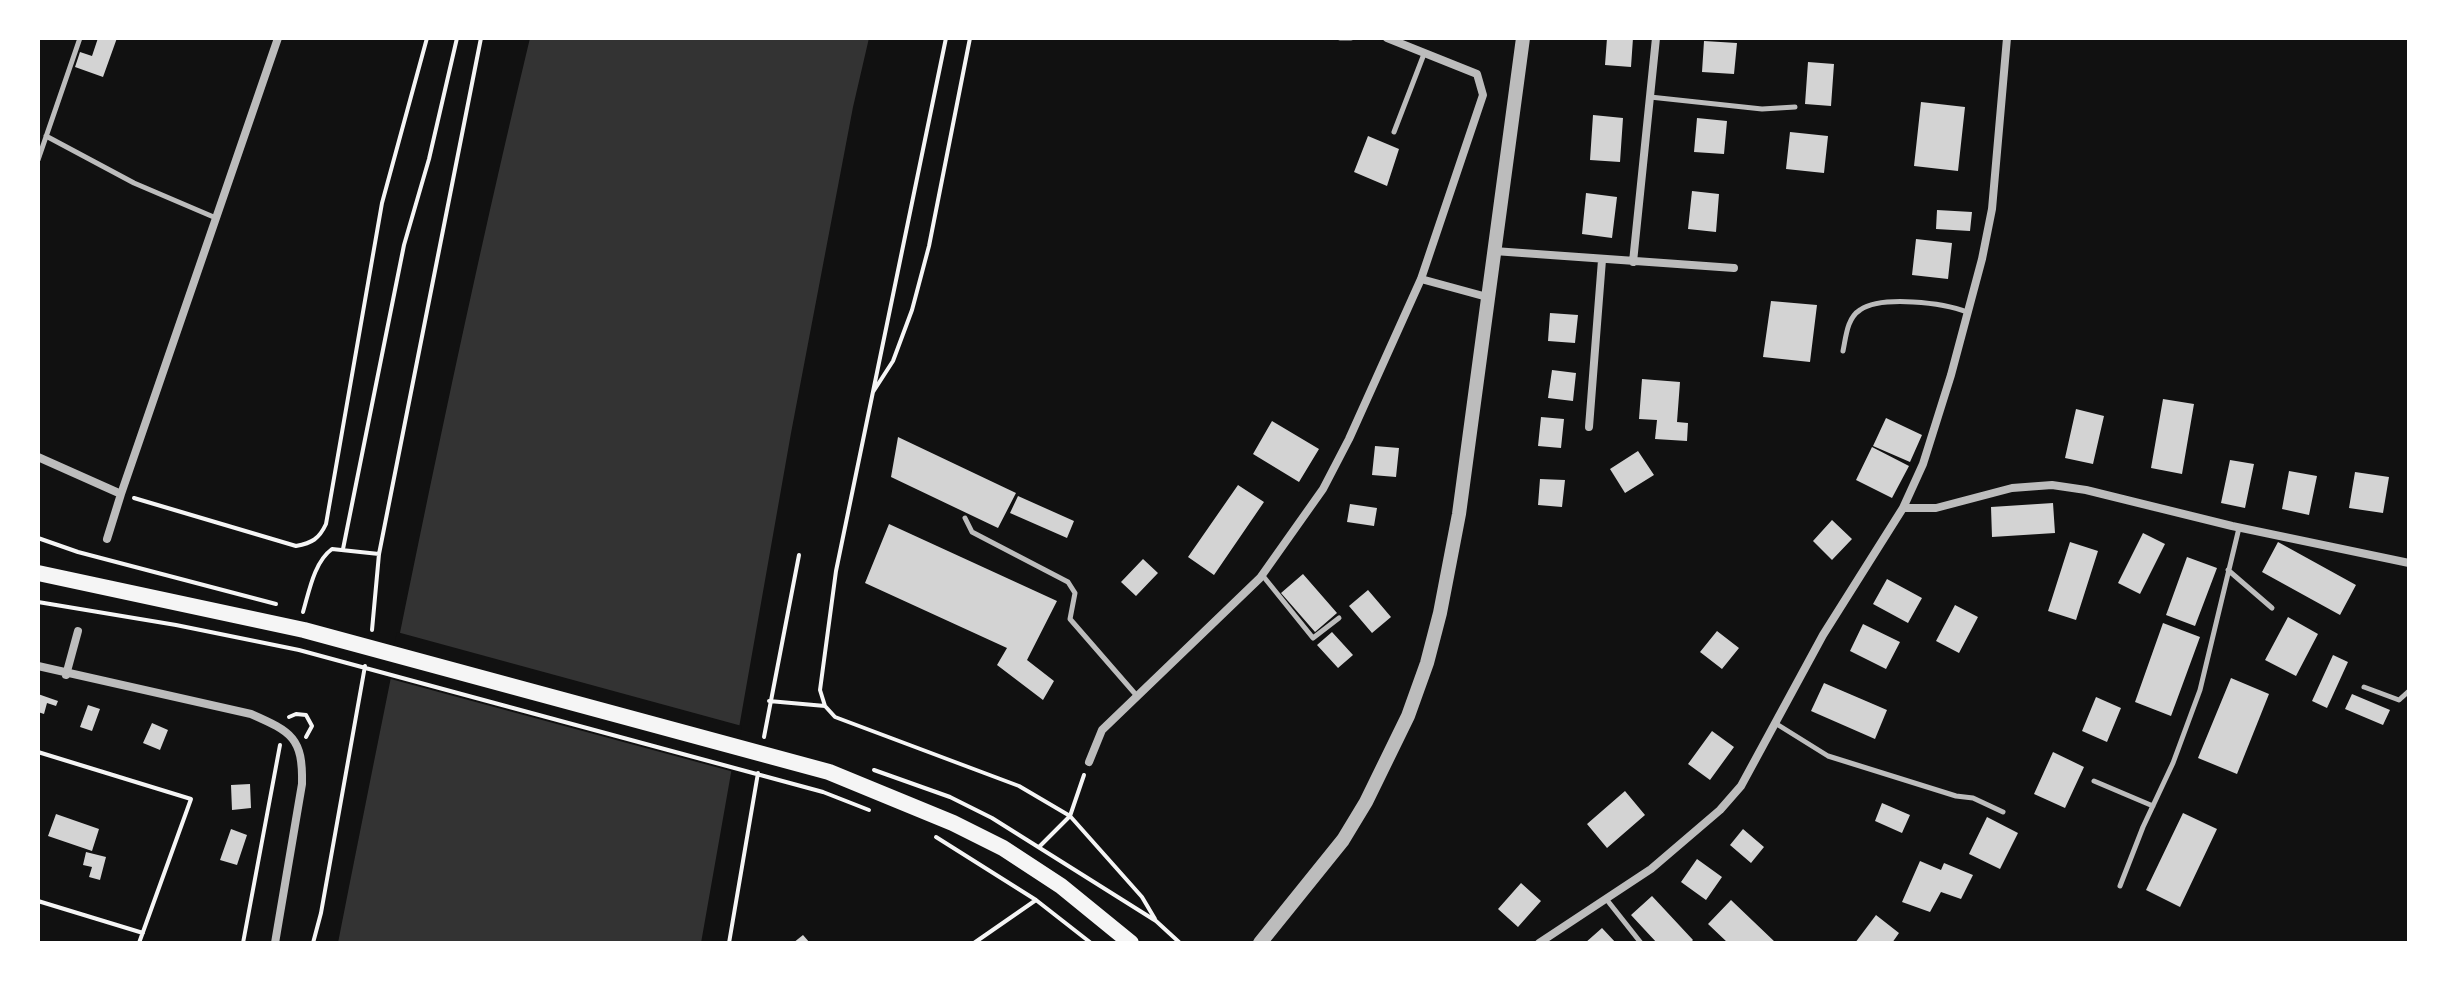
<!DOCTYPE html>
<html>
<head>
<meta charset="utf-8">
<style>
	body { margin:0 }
	#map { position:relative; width:2447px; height:981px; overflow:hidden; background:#111; font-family:Quicksand,sans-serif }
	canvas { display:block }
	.frame { position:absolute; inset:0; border:40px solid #fff; pointer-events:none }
</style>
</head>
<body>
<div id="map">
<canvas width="2447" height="981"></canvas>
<div class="frame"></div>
</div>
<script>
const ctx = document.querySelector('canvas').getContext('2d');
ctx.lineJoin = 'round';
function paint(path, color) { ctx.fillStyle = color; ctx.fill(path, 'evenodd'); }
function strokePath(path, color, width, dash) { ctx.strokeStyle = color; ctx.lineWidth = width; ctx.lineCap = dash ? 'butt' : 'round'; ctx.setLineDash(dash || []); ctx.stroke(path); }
paint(new Path2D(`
	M530,38H869L853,107L791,433L701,943H338C398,641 458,338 530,38Z`), '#333');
paint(new Path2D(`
	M397,632L742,726L734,772L387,678Z`), '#111');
paint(new Path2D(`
	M98,38H117L103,77L75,67L80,52L92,56Z
	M1607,38H1633L1631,67L1605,65Z
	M1704,41L1737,43L1734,74L1702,72Z
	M1808,62L1834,64L1831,106L1805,104Z
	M1921,102L1965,107L1958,171L1914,166Z
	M1593,115L1623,118L1620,162L1590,160Z
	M1697,118L1727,121L1724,154L1694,152Z
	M1790,132L1828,136L1824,173L1786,169Z
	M1368,136L1399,149L1387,186L1354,172Z
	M1692,191L1719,194L1716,232L1688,229Z
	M1586,193L1617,197L1612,238L1582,234Z
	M1937,210L1972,212L1970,231L1936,229Z
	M1916,239L1952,243L1948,279L1912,275Z
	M1771,301L1817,305L1810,362L1763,357Z
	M1550,313L1578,315L1575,343L1548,341Z
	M1552,370L1576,373L1573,401L1548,398Z
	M1642,379L1680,382L1677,422L1688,423L1687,441L1655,439L1657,420L1639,419Z
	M2163,399L2194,404L2182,474L2151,468Z
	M2076,409L2104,416L2093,464L2065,458Z
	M1541,417L1564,419L1561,448L1538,446Z
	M1886,418L1922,435L1910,462L1873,446Z
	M1272,421L1319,449L1299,482L1253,454Z
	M898,437L1016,493L998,528L891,477Z
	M1375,446L1399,448L1396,477L1372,475Z
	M1872,447L1909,466L1892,498L1856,480Z
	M1638,451L1654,475L1625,493L1610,469Z
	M2230,460L2254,464L2245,508L2221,503Z
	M2289,471L2317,476L2309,515L2282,509Z
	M2355,472L2389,477L2383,513L2349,508Z
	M1540,479L1565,480L1562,507L1538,505Z
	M1238,485L1264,502L1214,575L1188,557Z
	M1018,496L1074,521L1067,538L1010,513Z
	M2053,503L2055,533L1992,537L1991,507Z
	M1350,504L1377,508L1374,526L1347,522Z
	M1832,520L1852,539L1832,560L1813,541Z
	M889,524L1057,601L1027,660L1054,681L1043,700L997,665L1007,648L865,583Z
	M2143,533L2165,544L2140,594L2118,583Z
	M2070,542L2098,551L2076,620L2048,611Z
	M2278,542L2356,585L2340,615L2262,572Z
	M2187,557L2217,568L2195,626L2166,615Z
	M1143,559L1158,573L1136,596L1121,582Z
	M1303,574L1337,613L1315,632L1281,593Z
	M1887,579L1922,598L1908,623L1873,604Z
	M1368,590L1391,617L1372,633L1349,606Z
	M1955,605L1978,617L1959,653L1936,641Z
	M2288,617L2318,634L2296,676L2265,660Z
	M2163,623L2200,637L2171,716L2135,702Z
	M1863,624L1900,642L1886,669L1850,651Z
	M1717,631L1739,648L1722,669L1700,652Z
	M1332,632L1353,655L1338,668L1317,645Z
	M2333,655L2348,662L2327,708L2312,701Z
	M2231,678L2269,694L2237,774L2198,758Z
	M1824,683L1887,710L1875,739L1811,711Z
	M38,694L58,701L56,706L47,703L44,714L38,712Z
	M2352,694L2390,710L2383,725L2345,709Z
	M2096,697L2121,708L2107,742L2082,731Z
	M88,705L100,709L92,731L80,727Z
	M152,723L168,730L160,750L143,743Z
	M1712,731L1734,747L1710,780L1688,764Z
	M2053,752L2084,767L2065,808L2034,794Z
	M250,784L251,808L232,810L231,785Z
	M1625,791L1645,815L1607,848L1587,824Z
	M1882,803L1910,815L1902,833L1875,821Z
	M2183,813L2217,829L2180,907L2146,890Z
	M56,814L99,829L92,851L48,836Z
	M1987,817L2018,833L2000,869L1969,854Z
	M231,829L247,835L237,865L220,860Z
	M1743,829L1764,847L1751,863L1730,845Z
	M86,852L106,857L100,880L89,877L92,867L83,865Z
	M1697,859L1722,877L1706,900L1681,882Z
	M1920,861L1941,870L1944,863L1973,875L1961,899L1941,892L1930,912L1902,902Z
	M1521,883L1541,901L1518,927L1498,909Z
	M1652,896L1693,940L1690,943H1657L1631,915Z
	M1731,900L1776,943H1728L1708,924Z
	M1876,915L1899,933L1892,943H1855Z
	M1602,928L1616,943H1585Z
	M803,935L810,943H793Z`), '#d3d3d3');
strokePath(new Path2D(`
	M946,38L836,571L820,690L825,706L835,717L1019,786L1070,816L1142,897L1155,919
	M873,392L893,361L912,310L929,246L970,38
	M134,498L296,546C312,543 319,539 326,524L382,203L427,38
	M38,538L78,552L276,604
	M343,549L404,245L429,159L457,38
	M38,602L176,625L299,650L823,792L869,810
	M303,612C309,592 314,562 332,549L379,554
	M372,630L379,554L481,38
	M769,701L825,706
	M289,717L296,714L306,715L312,726L306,737
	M764,737L799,555
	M38,752L191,799L139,943
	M874,770L950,797L992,818L1156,921L1180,943
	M936,837L1036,900L1091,943
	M1040,846L1070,816L1084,775
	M38,901L143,933
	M243,943L280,745
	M313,943L321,913L365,666
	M729,943L758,773
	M974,943L1036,900
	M1228,943H1234`), '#f5f5f5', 4);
strokePath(new Path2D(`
	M1340,38H1351
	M1650,97L1762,109L1795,107
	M1394,132L1424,54
	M46,136L134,183L216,218
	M38,160L80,38
	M1843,351C1846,337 1847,318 1860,310C1882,295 1944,303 1967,312
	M965,518L972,532L1068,582L1075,593L1070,619L1137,696
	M2228,570L2272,608
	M1263,576L1313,638L1339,618
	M2364,687L2399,700L2409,691
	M1775,723L1828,756L1956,796L1973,798L2003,812
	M2094,781L2153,806
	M2120,886L2143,827L2173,763L2200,690L2239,528
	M1607,900L1641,943`), '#bcbcbc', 5);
strokePath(new Path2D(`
	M1494,251L1734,268
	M1633,262L1656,38
	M1421,279L1487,297
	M1589,427L1602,260
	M38,457L121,494L278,38
	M1903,508H1936L2012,488L2052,485L2086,490L2232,526L2409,563
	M107,539L121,494
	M38,666L251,714C292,732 303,738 302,784L275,943
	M66,675L78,631
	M1089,762L1102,730L1260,578L1323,489L1349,439L1421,279L1483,95L1477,74L1387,38
	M1539,943L1651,869L1720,810L1741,786L1823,635L1903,508L1923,464L1951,375L1982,259L1992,209L2007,38`), '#bcbcbc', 8);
strokePath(new Path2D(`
	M1260,943L1343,840L1366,802L1408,716L1427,663L1440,613L1459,514L1523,38`), '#bcbcbc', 14);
strokePath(new Path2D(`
	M38,573L304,630L829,772L953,823L1003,848L1061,886L1131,943`), '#f5f5f5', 16);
</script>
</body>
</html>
